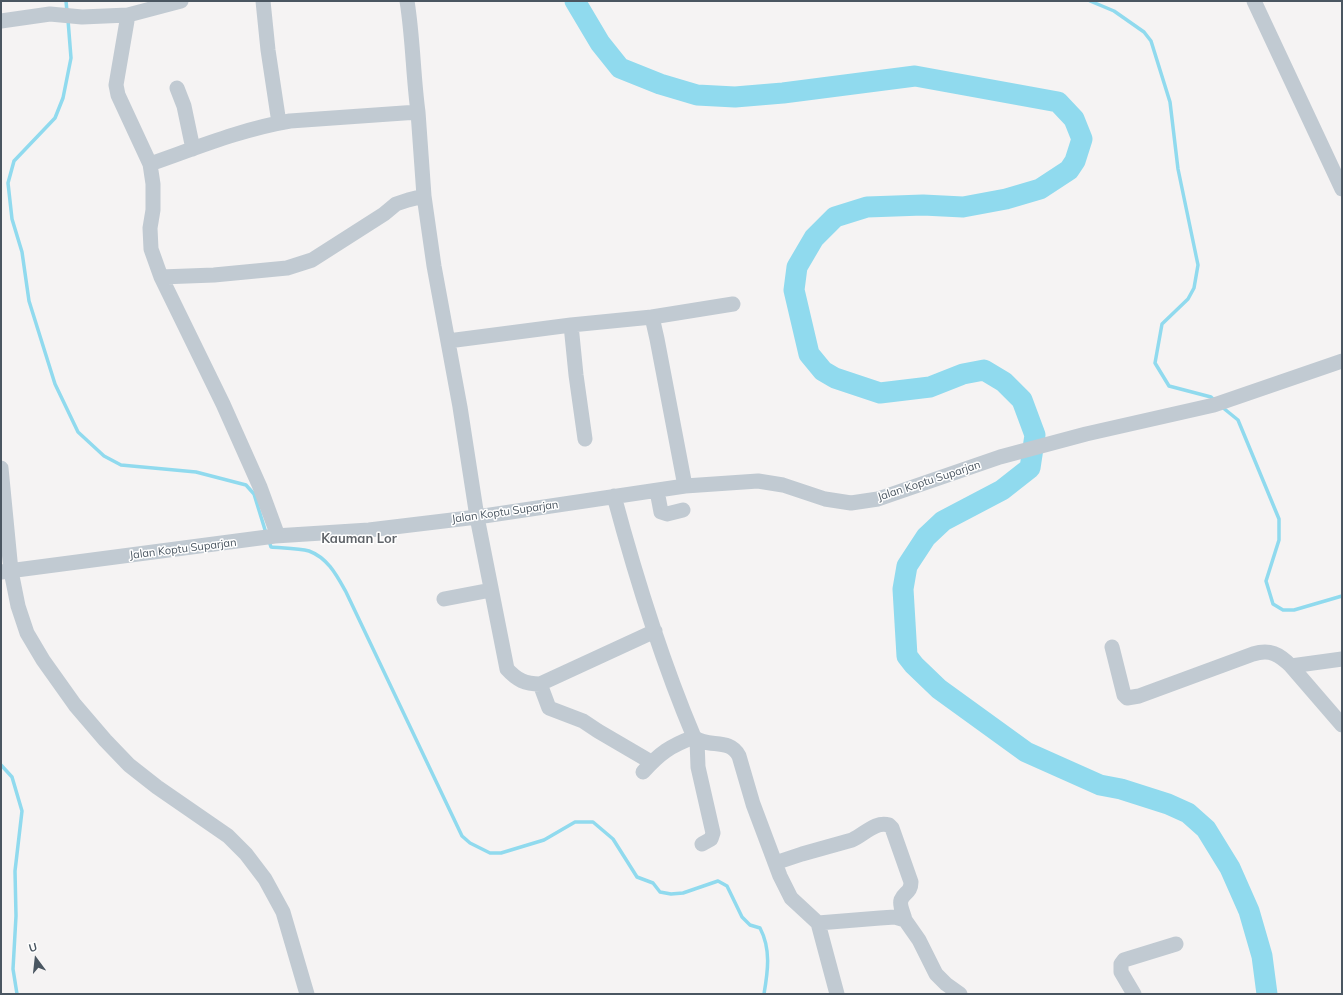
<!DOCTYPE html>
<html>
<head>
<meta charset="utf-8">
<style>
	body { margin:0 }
	#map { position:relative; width:1343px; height:995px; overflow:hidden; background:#f5f3f3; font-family:Mulish,sans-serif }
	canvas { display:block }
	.frame { position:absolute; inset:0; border:2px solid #4a5661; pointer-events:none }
	.north { position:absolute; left:16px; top:939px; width:40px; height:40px; -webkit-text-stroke:3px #fff; paint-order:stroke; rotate:345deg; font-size:11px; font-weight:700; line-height:16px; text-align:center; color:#4a5661 }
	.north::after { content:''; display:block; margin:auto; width:14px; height:18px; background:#4a5661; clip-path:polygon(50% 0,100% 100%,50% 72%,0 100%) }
</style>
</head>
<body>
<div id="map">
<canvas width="1343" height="995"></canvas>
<div class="frame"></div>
<div class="north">U</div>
</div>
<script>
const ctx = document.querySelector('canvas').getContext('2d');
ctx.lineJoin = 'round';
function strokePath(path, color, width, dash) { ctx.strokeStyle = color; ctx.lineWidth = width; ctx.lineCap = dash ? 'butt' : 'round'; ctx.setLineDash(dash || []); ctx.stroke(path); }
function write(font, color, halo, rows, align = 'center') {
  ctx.font = font + ' Mulish,sans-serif'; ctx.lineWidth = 3; ctx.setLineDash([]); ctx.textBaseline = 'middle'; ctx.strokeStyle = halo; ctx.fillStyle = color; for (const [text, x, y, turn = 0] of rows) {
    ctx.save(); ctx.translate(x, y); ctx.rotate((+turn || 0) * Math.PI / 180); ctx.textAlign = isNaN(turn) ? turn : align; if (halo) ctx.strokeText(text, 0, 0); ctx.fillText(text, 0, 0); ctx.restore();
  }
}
strokePath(new Path2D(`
	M66,1L67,12
	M1090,1L1114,11L1144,32L1151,41L1170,102L1178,169L1198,265L1194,288L1188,299L1162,324L1155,363L1169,386L1211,397L1214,400
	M68,20L71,58L63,98L55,118L14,161L8,183L12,219L22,252L29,301L55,384L78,432L104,456L121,465L196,472L246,485L254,494L266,533
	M1222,407L1238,420L1279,519V540L1266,581L1273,604L1283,610H1294L1342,596
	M269,541L271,547C282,548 299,548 309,551C328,558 337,576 346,592L462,836L470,843L490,853H501L544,840L575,822H593L613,839L637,877L653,883L660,892L671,894L683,893L718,881L727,886L742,917L750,925L760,928C771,949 768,971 764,994
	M1,765L12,777L22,811L15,871L16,916L13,969L17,994`), '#90daee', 3.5);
strokePath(new Path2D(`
	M575,1L600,43L620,68L660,84L697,95L735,97L783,93L915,76L1058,102L1074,119L1082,139L1075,161L1069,170L1040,189L1006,199L963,207L923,205L867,207L835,217L814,238L797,267L794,290L809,354L823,371L835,378L880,393L930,387L963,374L984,370L1004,382L1022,400L1035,435L1030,468L1002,490L943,521L926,537L907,566L903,589L907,656L914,665L939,689L1026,752L1100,785L1121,789L1168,804L1188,813L1206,829L1230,868L1249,911L1262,956L1267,994`), '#90daee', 21);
strokePath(new Path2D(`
	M263,1L268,50L279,123
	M1254,1L1342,189
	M128,15L116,85L118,95L150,164L153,184V210L150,228L151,249L161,277L223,404L260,487L278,536
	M1,21L50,14L82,17L128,15L181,1
	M177,88L184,106L193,149
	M418,112L424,196L434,266L460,407L477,517L507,669C517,680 525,684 540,684L655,631
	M150,164C196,148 242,129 290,121L418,112C413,75 413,38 407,1
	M161,277L214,275L287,268L312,260L384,214L396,204L408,200L424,196
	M652,317L733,304
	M571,325L576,375L585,439
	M448,341L571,325L652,317L657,339L685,486
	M1,468L11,571L18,606L27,633L43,660L75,705L105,740L129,765L157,787L228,836L246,854L265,879L283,912L307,994
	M657,491L661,512L667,514L683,510
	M614,496C636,578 661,659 694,737C708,749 729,737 739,756L753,804L780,876L791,898L818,923L880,918L895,917L905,920L919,940L936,974L946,984L960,994
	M1,572L275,536L369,530L477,517L685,486L758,481L783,485L825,499L851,503L878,499L1000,457L1086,434L1214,405L1342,361
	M444,599L491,590
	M1112,647L1124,695L1127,698L1139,696L1253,654C1270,649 1279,654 1291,666L1342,659
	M1291,666L1342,725
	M540,684L549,708L583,721L598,731L651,762
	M697,740L698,767L713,833L711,839L702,844
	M643,772C660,753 670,746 694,737
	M775,863L802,854L852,840C865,834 875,821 889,825L892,828L911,882C911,893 904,892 901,900C899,906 904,914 905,920
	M818,923L837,994
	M1134,994L1121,972V964L1124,960L1176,944`), '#c1cad2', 15);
write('11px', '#4a5661', '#fff', [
	["Jalan Koptu Suparjan",929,481,-18],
	["Jalan Koptu Suparjan",505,512,-8],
	["Jalan Koptu Suparjan",183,549,-7]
]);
write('bold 13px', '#5f6368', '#fff', [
	["Kauman Lor",359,539]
]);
</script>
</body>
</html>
